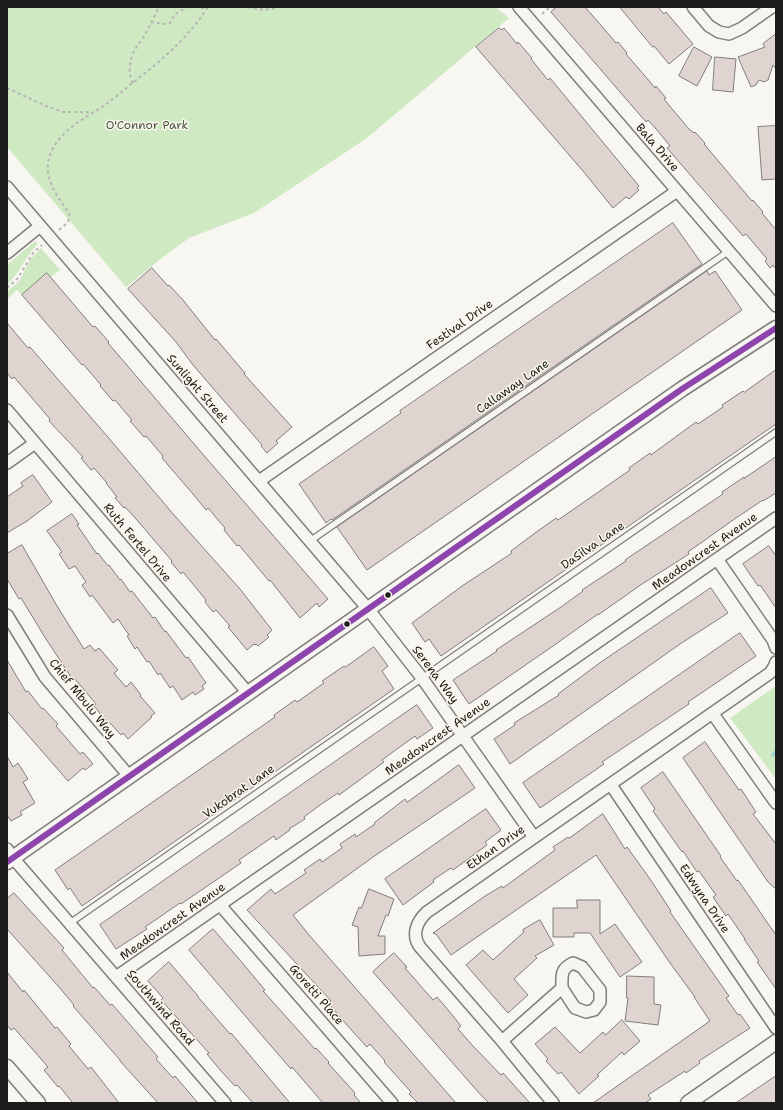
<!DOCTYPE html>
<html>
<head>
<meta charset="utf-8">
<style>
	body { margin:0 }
	#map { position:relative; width:783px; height:1110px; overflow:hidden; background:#f8f6f0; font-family:"Shantell Sans",sans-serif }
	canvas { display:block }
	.frame { position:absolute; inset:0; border:8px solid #1c1c1c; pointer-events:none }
</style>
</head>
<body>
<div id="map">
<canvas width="783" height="1110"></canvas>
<div class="frame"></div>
</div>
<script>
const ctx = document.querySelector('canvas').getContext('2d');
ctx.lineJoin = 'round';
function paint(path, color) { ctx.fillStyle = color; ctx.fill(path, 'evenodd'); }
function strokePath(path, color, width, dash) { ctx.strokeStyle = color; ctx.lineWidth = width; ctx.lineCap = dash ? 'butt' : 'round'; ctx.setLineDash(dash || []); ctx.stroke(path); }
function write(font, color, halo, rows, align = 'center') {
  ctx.font = font + ' "Shantell Sans",sans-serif'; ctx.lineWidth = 3; ctx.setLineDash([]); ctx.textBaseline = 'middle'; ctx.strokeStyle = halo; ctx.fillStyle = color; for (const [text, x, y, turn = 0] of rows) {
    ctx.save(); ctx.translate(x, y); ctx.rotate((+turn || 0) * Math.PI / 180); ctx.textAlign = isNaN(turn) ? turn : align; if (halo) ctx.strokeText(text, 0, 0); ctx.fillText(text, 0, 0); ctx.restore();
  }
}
paint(new Path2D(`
	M7,7H495L509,18L367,138L254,213L189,238L163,257L126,287L7,147Z
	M35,241L38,244C24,257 21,273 7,284V265Z
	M41,248L60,270L51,277L47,273L22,295L17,290L7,299V292L20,280L30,260Z
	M776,686V779L730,718Z`), '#cfe9c3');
strokePath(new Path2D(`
	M773,755L776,751`), '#9ed6da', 3.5);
const building = new Path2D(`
	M557,7H585L612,38L616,43L618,42L627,53L626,54L651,83L655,88L656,86L666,98L664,99L668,104L689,129L694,133L695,132L705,143L704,144L752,201L753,200L763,212L762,213L776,230V269L773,265L770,268L765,261L767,259L746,234L743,236L712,200L667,148L670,146L657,130L648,120L646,122L557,19L551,12Z
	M620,7H658L664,14L666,12L693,44L669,64L654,46L653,47Z
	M499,28L502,30L504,28L517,44L518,42L532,58L531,59L548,80L550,78L639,186L637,188L639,190L629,199L626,197L613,208L583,171L476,47Z
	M776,34V69L773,65L768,80L764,82L759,80L756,85L751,87L738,57L765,47L763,44Z
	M694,47L712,57L697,86L679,76Z
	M715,57L736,59L733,92L713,90Z
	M776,126V179L762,180L758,127Z
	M673,223L702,264L332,520L331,519L326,523L299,484L401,413L400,411Z
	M152,268L168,286L169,285L183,300L215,340L216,339L245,373L244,374L262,394L292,427L276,441L278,443L267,453L261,446L262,445L193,365L176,342L128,289Z
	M707,271L709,275L715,271L742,310L367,570L337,527Z
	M47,273L93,327L95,326L109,342L108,343L201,452L328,599L319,607L317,603L300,618L270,580L269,581L239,545L237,546L224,530L225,528L208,508L206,510L193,494L162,458L163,456L146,436L144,437L130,421L132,420L115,400L113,401L100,386L101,385L83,364L82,365L22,295Z
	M7,323L28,348L30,347L107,436L174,515L240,589L272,630L267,635L269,637L258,646L256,644L255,645L254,644L247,650L228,627L230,626L216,610L213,612L205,602L206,600L183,572L181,574L171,562L172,561L137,520L125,507L124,508L115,498L117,497L106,483H107L94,468L91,470L81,458L83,457L49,421L50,419L14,377L12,379L7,373Z
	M776,370V424L441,656L429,639L425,642L412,623L462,586L512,553L511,551L535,533L556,518L558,520L630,470L629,468L650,453L651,455L696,422L698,424L723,407L722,405L743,391L744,392Z
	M776,457V493L763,501V500L736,518L688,552L689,554L642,584L598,615V614L553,646L469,704L453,680L497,651L496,650L561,607L583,591L582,590L626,561L625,560L723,494L722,492L744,477V478Z
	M33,475L52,502L27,521L7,533V497L23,486L21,483Z
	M72,514L79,524L77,525L97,554L98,553L108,566L109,565L120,580L121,579L130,592L132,591L153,618L155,617L165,632L166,631L186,658L188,657L206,683L202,686L204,689L195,695L193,692L182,700L173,686L170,688L160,673L158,675L149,661L147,662L137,647L135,649L127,636L129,635L118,619L113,623L92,595L90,597L82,585L86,582L75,566L69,569L59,554L62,552L47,531Z
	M22,545L57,606L84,649L90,645L95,651L99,648L118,670L114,673L126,687L131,682L141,695L140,696L155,713L151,716L152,717L128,739L123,733L121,735L108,721L107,722L94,706L96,704L74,678L73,680L46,639L21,598L19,599L7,579V554Z
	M769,546L776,556V608L760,585L758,586L743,564Z
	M711,588L728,613L680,644L510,764L494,739L515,725L514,723L559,695L558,694L601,662Z
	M740,633L756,656L688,702L689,704L602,762L604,764L540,808L523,783Z
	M374,647L388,666L382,671L394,689L82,906L70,888L68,890L55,870L275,717L274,715L295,700L297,702L324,683L322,681L344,666L345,667Z
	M7,660L26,692L28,691L42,709L43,708L58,724L56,726L80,754L83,752L93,764L85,770L83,768L68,781L7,711Z
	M417,705L433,728L417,739L415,736L397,749L382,760L384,762L339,795L338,793L320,805L304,817L305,819L289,829L290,830L276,840L274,836L239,860L241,863L181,904L180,903L145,927L147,929L116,949L100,925Z
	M705,742L739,790L741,789L756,812L753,814L776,844V889L768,882L683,758Z
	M7,756L13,767L18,763L28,779L23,782L35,803L20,812L22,815L11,821L7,815Z
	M459,765L475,788L373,857L293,915L309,935L456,1103H418L409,1094L411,1092L384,1062L385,1061L370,1044L367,1047L354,1033L328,1003L331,1001L247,910L271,889L275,894L306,873L304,870L320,859L322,862L342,848L340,844L355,834L356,837L375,824L374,823L405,799L407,802Z
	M663,772L721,856L720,857L737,881L738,880L776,935V989L757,962L759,961L744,939H745L728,914L726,916L713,897L716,895L699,871L697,872L683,851L682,852L653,811L655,809L641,788Z
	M486,809L501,830L485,842L487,845L453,870L451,868L433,880L434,882L403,905L385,879Z
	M603,814L625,849L627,847L650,879L671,911L670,912L729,996L726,998L738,1015L740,1014L750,1028L699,1061L700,1063L686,1073L685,1071L648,1095L651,1099L645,1103H593L710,1021L694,997H695L670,963L596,855L451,955L436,934L433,933L485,896L502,886L503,888L518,877L555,850L553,847L568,837L569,838Z
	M369,889L394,899L388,916L386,915L378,936H385V954L359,956L358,927L352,925L359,907L361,908Z
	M14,893L64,948L62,950L93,988L94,987L110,1005L112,1004L158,1057L156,1059L173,1078L175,1076L198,1103H158L120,1061V1060L73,1006L74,1005L59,987L7,929V899Z
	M577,900H600V934L615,924L642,962L620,977L590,933H574V937H553V908H577Z
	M540,920L554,945L535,956L537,958L514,979L528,995L508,1013L466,965L483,950L493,960L524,932L523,930Z
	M213,929L239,959L265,990L263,991L315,1049L316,1048L329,1062L328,1063L355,1093L354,1095L361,1103H323L292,1067L291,1069L265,1039L189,950Z
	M394,953L407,967L405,968L433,1000L437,997L449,1011L461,1026L458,1029L473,1046L501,1075L503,1073L530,1103H489L479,1093L373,972Z
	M169,962L198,996V997L230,1034L231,1033L290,1103H253L237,1085L235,1086L221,1071L207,1054L209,1053L161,1000L163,998L148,981Z
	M7,972L23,992L24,990L55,1028L57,1027L71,1044L69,1046L88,1069L91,1067L119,1103H73L59,1086L58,1087L44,1070L48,1067L14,1028L11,1030L7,1025Z
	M627,976L654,977V1004L661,1005L658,1025L625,1021L628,998H627Z
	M622,1020L640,1041L624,1055L622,1052L597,1075L599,1076L579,1094L561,1072L558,1074L546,1061L548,1059L535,1044L555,1027L580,1053L603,1032L605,1035Z
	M776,1076V1103H736Z`);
paint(building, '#e0d4d0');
strokePath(building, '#7f7e7b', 1);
const service = new Path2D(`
	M310,541L729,251
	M70,923L776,432`);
const minor = new Path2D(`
	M519,7L776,306
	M693,7L709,26L719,32L729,34L742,28L772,7
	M7,187L368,609L422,678L534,837
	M7,253L40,226
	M7,410L248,693
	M7,463L35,443
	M259,481L677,191
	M717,559L773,640L776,648
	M7,615L45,677L129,776
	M713,714L776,803
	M611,785L776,1028
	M7,849L13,858L225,1103
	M220,905L392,1103
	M116,977L776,518
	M502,1041L562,988C562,976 560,969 573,963L582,967L600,990V1002L594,1010L586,1012L575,1008L562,988
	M553,1103L502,1041L420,947C411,935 417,921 427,912L770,673L774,667L776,662`);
const tertiary = new Path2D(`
	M7,862L682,389L776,328
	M7,1067L38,1103
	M688,1103L776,1042`);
strokePath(service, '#7f7e7b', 8);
strokePath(minor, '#7f7e7b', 14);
strokePath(tertiary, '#7f7e7b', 17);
strokePath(new Path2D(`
	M201,7L205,11
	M248,7C258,10 268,11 278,7
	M542,14L550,7
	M151,22L164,24L170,23L175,14L188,7
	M133,83C127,73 130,57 136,48C138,44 141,41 143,38C149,28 154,17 159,7
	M7,88L46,106L63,112H91
	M59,230C65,225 71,221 69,213C57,196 42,177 50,155C58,132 83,119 102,107C112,100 122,92 131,84C160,62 188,38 208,7
	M7,288L18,278L33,253L42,245`), '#b7b6b4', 2, [3, 3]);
strokePath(service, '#f6f5f1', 5.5);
strokePath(minor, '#f6f5f1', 11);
strokePath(tertiary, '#f6f5f1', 14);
strokePath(new Path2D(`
	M7,862L682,389L776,328`), '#8e44ad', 6);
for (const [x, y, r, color] of [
	[388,595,3.5,"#1c1c1c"],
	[347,624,3.5,"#1c1c1c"]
]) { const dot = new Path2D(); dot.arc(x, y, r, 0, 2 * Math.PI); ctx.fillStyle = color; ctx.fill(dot); strokePath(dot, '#fbf7ec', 1.5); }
write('12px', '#485643', '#fbf7ec', [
	["O'Connor Park",147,126]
]);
write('12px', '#1c1c1c', '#fbf7ec', [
	["Bala Drive",657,148,49],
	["Festival Drive",460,325,-35],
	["Callaway Lane",513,387,-35],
	["Sunlight Street",197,389,49],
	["Ruth Fertel Drive",137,543,50],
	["DaSilva Lane",593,546,-35],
	["Meadowcrest Avenue",705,552,-35],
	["Serena Way",435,675,53],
	["Chief Mbulu Way",82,699,51],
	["Meadowcrest Avenue",438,737,-35],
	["Vukobrat Lane",239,792,-35],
	["Ethan Drive",496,848,-35],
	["Edwyna Drive",704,899,56],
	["Meadowcrest Avenue",173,922,-35],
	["Goretti Place",316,995,49],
	["Southwind Road",160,1008,49]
]);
</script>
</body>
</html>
